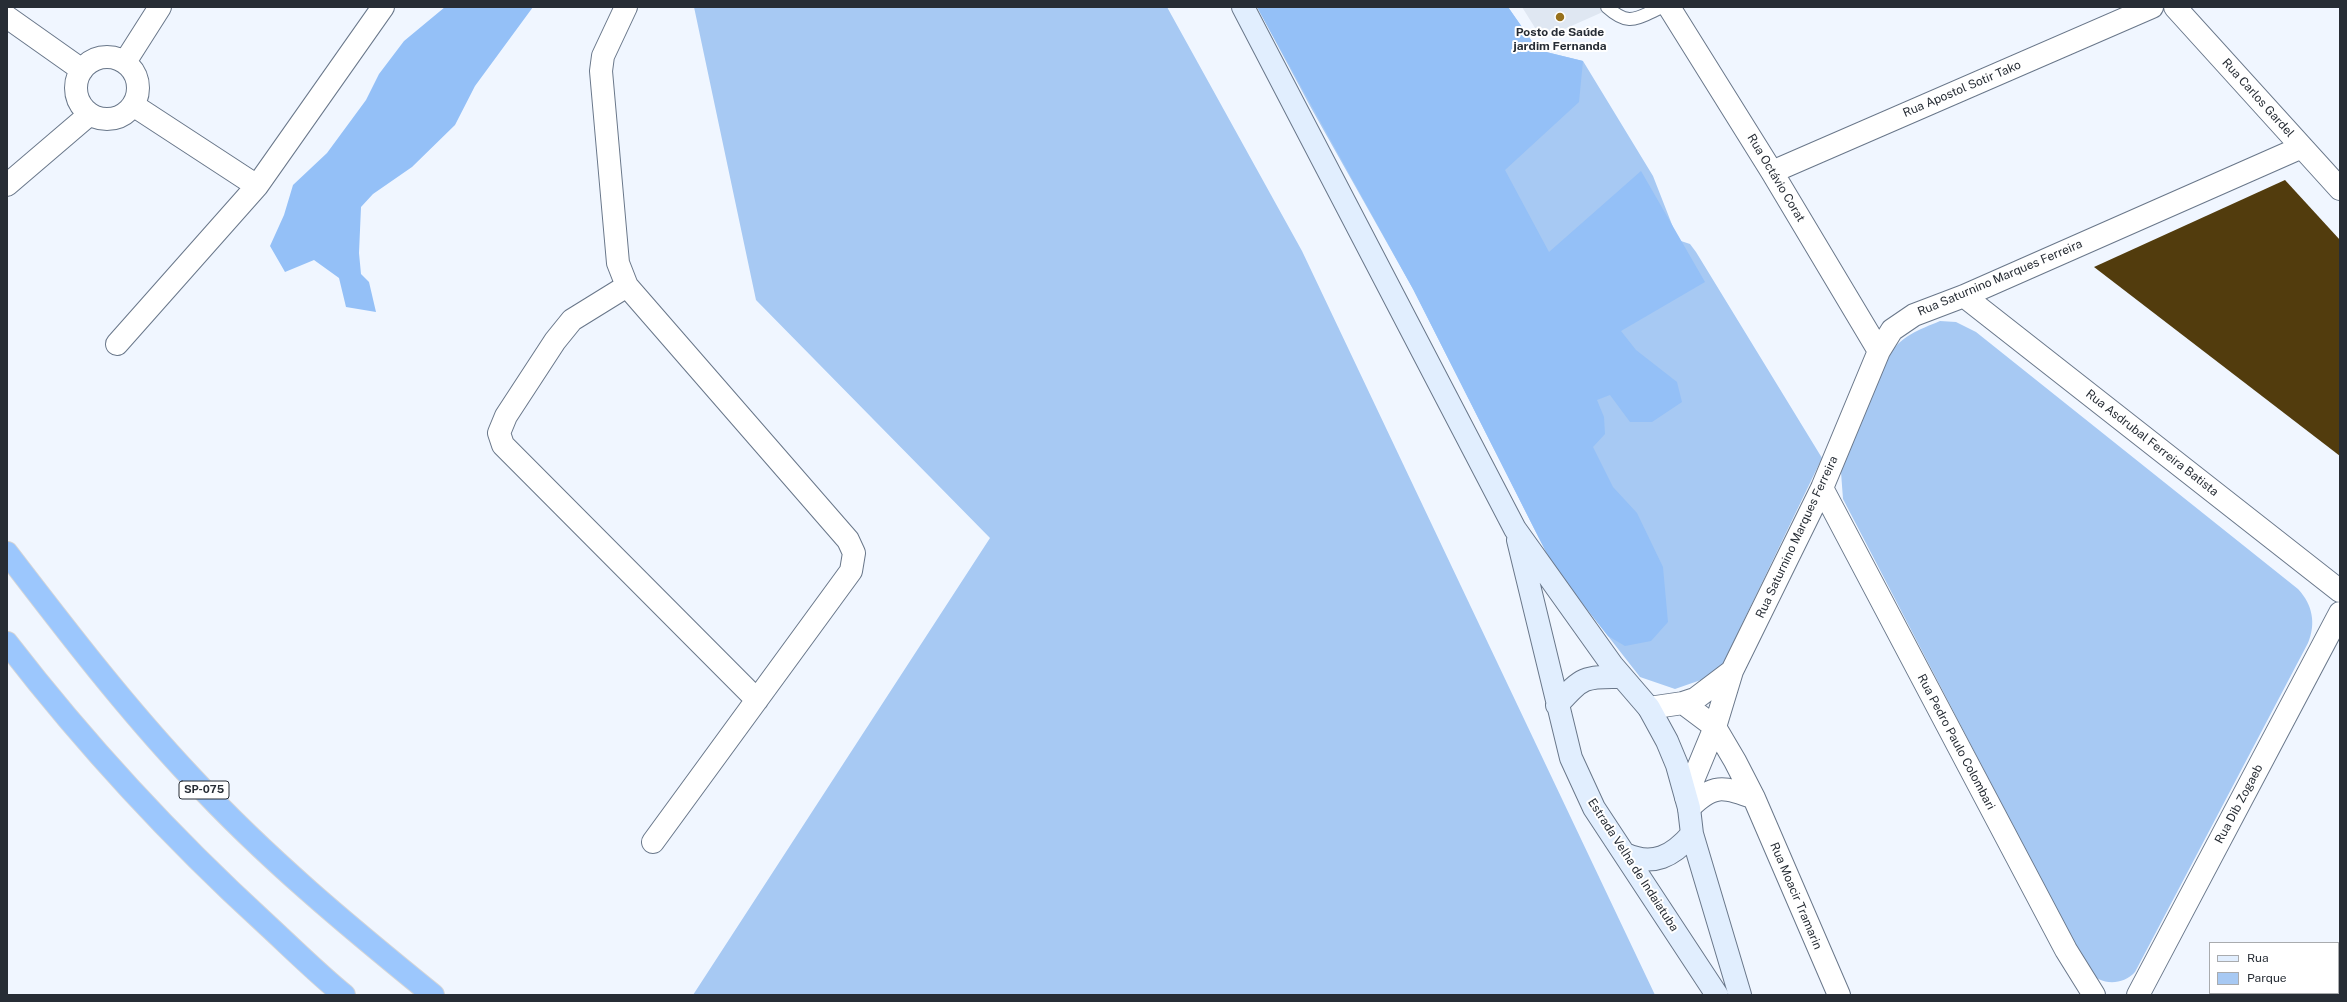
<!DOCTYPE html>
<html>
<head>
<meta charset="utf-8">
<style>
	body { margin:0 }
	#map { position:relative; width:2347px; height:1002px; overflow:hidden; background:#f0f6ff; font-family:"Public Sans",sans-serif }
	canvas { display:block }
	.frame { position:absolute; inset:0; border:8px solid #272d35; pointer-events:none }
	.legend { position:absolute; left:2209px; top:942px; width:130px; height:52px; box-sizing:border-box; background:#fff; border:1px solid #a9abae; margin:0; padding:5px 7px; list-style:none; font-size:12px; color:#272d35 }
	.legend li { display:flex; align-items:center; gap:8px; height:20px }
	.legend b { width:20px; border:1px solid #a9abae }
</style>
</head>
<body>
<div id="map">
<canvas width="2347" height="1002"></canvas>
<div class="frame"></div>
<ul class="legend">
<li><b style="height:5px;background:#e1eefe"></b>Rua</li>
<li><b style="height:11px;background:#a7c9f3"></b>Parque</li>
</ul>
</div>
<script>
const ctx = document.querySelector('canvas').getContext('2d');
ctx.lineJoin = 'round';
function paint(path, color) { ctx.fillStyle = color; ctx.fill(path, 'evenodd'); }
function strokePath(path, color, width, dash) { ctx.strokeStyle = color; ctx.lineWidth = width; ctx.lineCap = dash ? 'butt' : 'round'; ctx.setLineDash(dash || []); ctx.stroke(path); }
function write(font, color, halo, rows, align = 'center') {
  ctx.font = font + ' "Public Sans",sans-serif'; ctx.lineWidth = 4; ctx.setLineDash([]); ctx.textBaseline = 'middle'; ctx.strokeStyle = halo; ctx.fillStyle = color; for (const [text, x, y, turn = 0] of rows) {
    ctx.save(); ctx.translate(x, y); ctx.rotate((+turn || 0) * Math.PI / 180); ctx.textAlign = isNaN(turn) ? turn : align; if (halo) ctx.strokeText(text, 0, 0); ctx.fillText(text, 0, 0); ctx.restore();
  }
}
paint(new Path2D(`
	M1522,7H1614L1542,39Z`), '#dfe7f2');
paint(new Path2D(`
	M694,7H1167L1302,251L1655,995H693L990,538L756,300Z
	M1257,7H1508L1538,50L1583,61L1653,176L1678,240L1690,244L1696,252L1822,458L1718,674L1675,689L1640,677L1565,581L1539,538L1413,289L1310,106Z
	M1940,321L1956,322L1976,332L2298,589C2313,605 2316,624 2308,643L2135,972C2122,986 2100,986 2088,970L1843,499L1841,472L1844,463L1888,357C1900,336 1919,330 1940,321Z`), '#a7c9f3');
paint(new Path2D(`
	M445,7H533L475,86L455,125L412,167L373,194L361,207L359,253L361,274L369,282L376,312L346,307L339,278L314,260L285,272L270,246L284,215L293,185L327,153L366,100L379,74L404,41Z
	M1257,7H1508L1538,50L1583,61L1579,102L1505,170L1549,252L1641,171L1705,282L1621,331L1636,350L1677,382L1682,402L1652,422H1630L1610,395L1597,400L1604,417L1605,434L1593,447L1613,487L1637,513L1663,567L1668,622L1651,641L1625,646L1608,636L1553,566L1413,289Z`), '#94c0f7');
paint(new Path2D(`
	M2285,180L2340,240V456L2094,267Z`), '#523c0d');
const service = new Path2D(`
	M1607,7C1630,28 1637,17 1663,7`);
const minor = new Path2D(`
	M626,7L603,56L601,71L618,263L627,286L848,540L854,553L851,571L653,842
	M1669,7L1772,172L1879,351
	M2175,7L2340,189
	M7,17L82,70
	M76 88a31 31 0 1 1 62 0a31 31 0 1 1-62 0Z
	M125,62L160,7
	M133,105L257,186
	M1772,172L2152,7
	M7,185L90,114
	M627,286L572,320L555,341L506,416L499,433L503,445L757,700
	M1964,296L2340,591
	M117,344L257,186L383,7
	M1822,488L2066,950L2094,995
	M1683,703L1695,699L1732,671
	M1649,708L1683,703L1715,727L1735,761L1754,798L1839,995
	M1686,797L1715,727L1732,671L1822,488L1879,351L1892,330L1914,315L1964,296L2302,147
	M1689,808C1713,784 1723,786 1754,798
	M2138,995L2340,613`);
const secondary = new Path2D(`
	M1243,7L1515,529L1612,665L1649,708L1667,741L1677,765L1689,808L1692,834L1740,995
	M1518,540L1571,758L1594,808L1717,995
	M1557,705C1582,678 1583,676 1621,677
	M1625,854C1653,867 1673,856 1692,834`);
const motorway = new Path2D(`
	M7,553C66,630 125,707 192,778C266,858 348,926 433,995
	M7,643C85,744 172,838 266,924C292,948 317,973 344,995`);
strokePath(service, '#69778a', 14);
strokePath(minor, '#69778a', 24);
strokePath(secondary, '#69778a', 24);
strokePath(motorway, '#d4d5d7', 24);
strokePath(service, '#fff', 12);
strokePath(minor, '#fff', 22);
strokePath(secondary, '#e1eefe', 22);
strokePath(motorway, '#9cc7fd', 22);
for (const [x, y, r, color] of [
	[1560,17,5,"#97711c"]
]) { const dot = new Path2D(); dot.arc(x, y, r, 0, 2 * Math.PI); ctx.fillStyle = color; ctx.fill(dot); strokePath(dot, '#fff', 1.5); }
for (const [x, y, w] of [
	[204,790,50]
]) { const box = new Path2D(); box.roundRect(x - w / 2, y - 9, w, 18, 3); ctx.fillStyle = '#fff'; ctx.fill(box); strokePath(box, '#272d35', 1); }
write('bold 11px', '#272d35', null, [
	["SP-075",204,790]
]);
write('bold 12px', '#272d35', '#fff', [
	["Posto de Saúde",1560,32],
	["jardim Fernanda",1560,46]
]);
write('12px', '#272d35', '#fff', [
	["Rua Apostol Sotir Tako",1962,89,-23],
	["Rua Carlos Gardel",2258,98,48],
	["Rua Octávio Corat",1776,178,59],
	["Rua Saturnino Marques Ferreira",2000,278,-23],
	["Rua Asdrubal Ferreira Batista",2152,443,38],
	["Rua Saturnino Marques Ferreira",1797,537,-65],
	["Rua Pedro Paulo Colombari",1956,742,62],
	["Rua Dib Zogaeb",2239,804,-62],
	["Estrada Velha de Indaiatuba",1633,865,57],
	["Rua Moacir Tramarin",1796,896,67]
]);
</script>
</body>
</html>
